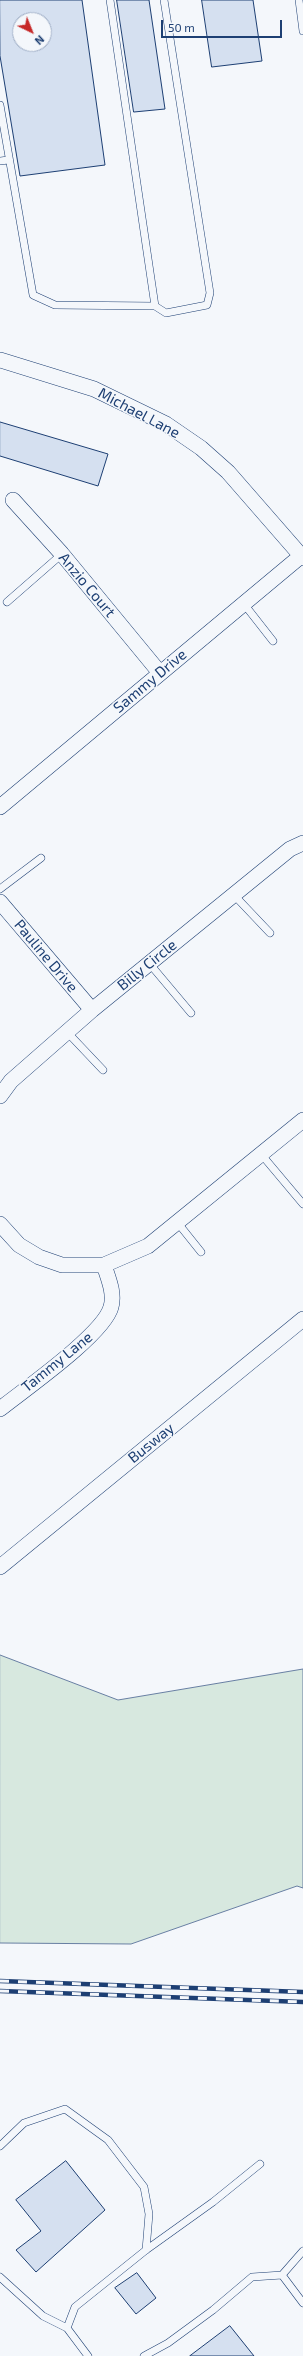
<!DOCTYPE html>
<html>
<head>
<meta charset="utf-8">
<style>
	body { margin:0 }
	#map { position:relative; width:303px; height:2356px; overflow:hidden; background:#f4f7fb; font-family:"Exo 2",sans-serif }
	canvas { display:block }
	.north { position:absolute; left:12px; top:12px; width:40px; height:40px; box-sizing:border-box; background:#f4f7fb; border:1px solid #9eadc5; border-radius:50%; rotate:137deg; font-size:11px; font-weight:700; line-height:16px; text-align:center; color:#1d3f73 }
	.north::after { content:''; display:block; margin:auto; width:14px; height:18px; background:#c62828; clip-path:polygon(50% 0,100% 100%,50% 72%,0 100%) }
	.scale { position:absolute; left:161px; top:20px; width:121px; height:18px; box-sizing:border-box; border:2px solid #1d3f73; border-top:0; padding-left:5px; font-size:12px; line-height:14px; white-space:nowrap; color:#1d3f73; -webkit-text-stroke:3px #f4f7fb; paint-order:stroke }
</style>
</head>
<body>
<div id="map">
<canvas width="303" height="2356"></canvas>
<div class="north">N</div>
<div class="scale">50 m</div>
</div>
<script>
const ctx = document.querySelector('canvas').getContext('2d');
ctx.lineJoin = 'round';
function paint(path, color) { ctx.fillStyle = color; ctx.fill(path, 'evenodd'); }
function strokePath(path, color, width, dash) { ctx.strokeStyle = color; ctx.lineWidth = width; ctx.lineCap = dash ? 'butt' : 'round'; ctx.setLineDash(dash || []); ctx.stroke(path); }
function write(font, color, halo, rows, align = 'center') {
  ctx.font = font + ' "Exo 2",sans-serif'; ctx.lineWidth = 3; ctx.setLineDash([]); ctx.textBaseline = 'middle'; ctx.strokeStyle = halo; ctx.fillStyle = color; for (const [text, x, y, turn = 0] of rows) {
    ctx.save(); ctx.translate(x, y); ctx.rotate((+turn || 0) * Math.PI / 180); ctx.textAlign = isNaN(turn) ? turn : align; if (halo) ctx.strokeText(text, 0, 0); ctx.fillText(text, 0, 0); ctx.restore();
  }
}
const green = new Path2D(`
	M0,1655L118,1700L303,1669V1888L297,1886L131,1944L0,1943Z`);
paint(green, '#d7e8df');
strokePath(green, '#687fa3', 1);
const building = new Path2D(`
	M0,0H82L105,165L20,176L0,56ZM20,20H44V44H20Z
	M117,0H149L165,109L134,112Z
	M202,0H253L262,61L212,67Z
	M0,422L108,454L98,486L0,456Z
	M66,2161L105,2210L36,2272L16,2250L41,2231L16,2200Z
	M137,2273L156,2298L136,2314L115,2288Z
	M230,2326L254,2356H190Z`);
paint(building, '#d5e0f0');
strokePath(building, '#1d3f73', 1);
const lane = new Path2D(`
	M110,0L155,306L166,313L207,305L210,293L164,0
	M299,0L303,31
	M0,105L33,295L55,305L155,306
	M0,161L8,160
	M7,602L62,554
	M244,604L273,641
	M0,889L41,858
	M234,895L270,933
	M149,963L191,1013
	M67,1032L103,1070
	M261,1154L303,1204
	M177,1222L201,1252
	M0,2146L24,2123L65,2109L108,2140L144,2187L149,2214L146,2250
	M282,2275L303,2251
	M0,2277L43,2316L67,2328
	M88,2356L67,2328L75,2307L146,2250L213,2202L260,2164
	M144,2356L168,2343L213,2310L252,2277L282,2275L303,2303`);
const street = new Path2D(`
	M0,360L94,389L166,424L201,448L228,472L303,558
	M13,500L62,554L160,673
	M0,807L301,556
	M0,902L92,1010
	M0,1096L11,1081L92,1010L290,849L303,843
	M0,1224L19,1245L39,1257L62,1265H104L148,1246L303,1120
	M0,1409C25,1389 104,1334 111,1307C115,1293 108,1278 104,1265
	M0,1567L303,1319`);
strokePath(lane, '#1d3f73', 8);
strokePath(street, '#1d3f73', 16);
strokePath(lane, '#f4f7fb', 7);
strokePath(street, '#f4f7fb', 15);
const rail = new Path2D(`
	M0,1981L303,1992
	M0,1991L303,2002`);
strokePath(rail, '#1d3f73', 4.5);
strokePath(rail, '#f4f7fb', 3, [9]);
write('15px', '#1d3f73', '#f4f7fb', [
	["Michael Lane",139,413,28],
	["Anzio Court",87,585,50],
	["Sammy Drive",150,681,-40],
	["Pauline Drive",46,956,50],
	["Billy Circle",147,965,-39],
	["Tammy Lane",57,1362,-39],
	["Busway",151,1443,-39]
]);
</script>
</body>
</html>
